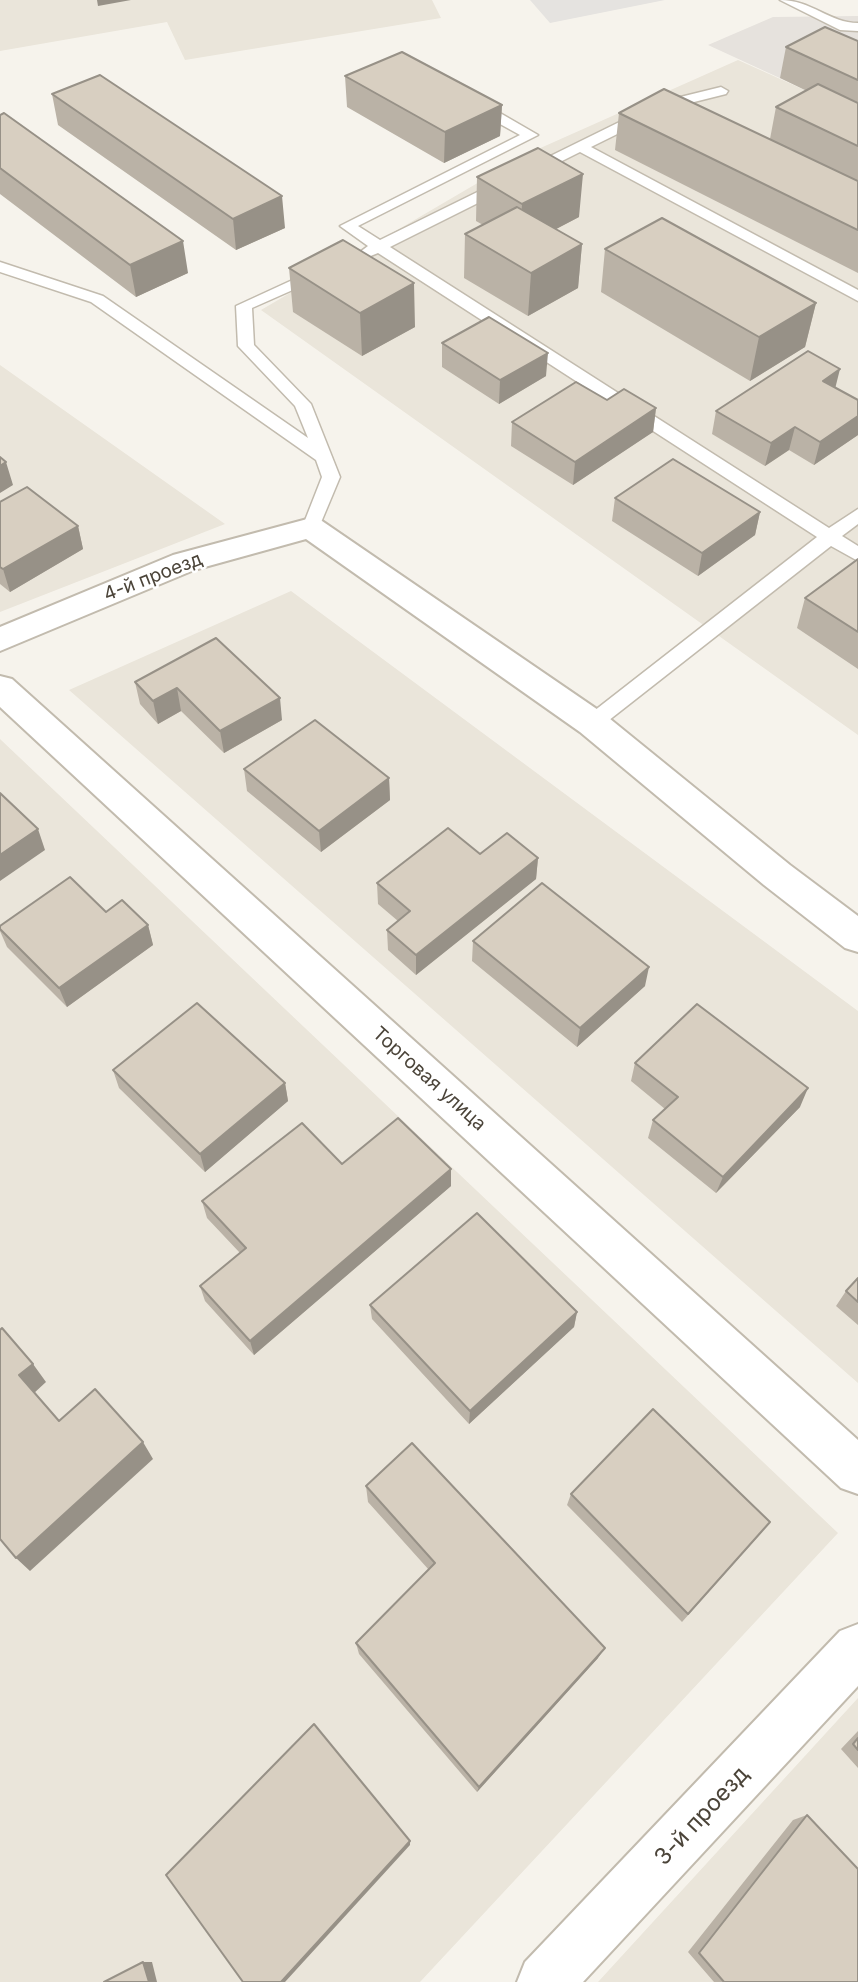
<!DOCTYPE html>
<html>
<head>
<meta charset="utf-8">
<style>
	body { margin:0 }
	canvas { display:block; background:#f6f3ec }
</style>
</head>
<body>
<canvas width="858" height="1982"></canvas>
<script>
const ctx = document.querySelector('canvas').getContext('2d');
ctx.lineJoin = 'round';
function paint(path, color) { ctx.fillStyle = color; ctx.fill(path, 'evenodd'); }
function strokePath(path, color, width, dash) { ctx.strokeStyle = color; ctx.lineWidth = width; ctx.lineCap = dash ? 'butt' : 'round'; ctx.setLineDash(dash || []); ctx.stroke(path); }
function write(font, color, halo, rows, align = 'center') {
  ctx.font = font + ' Inter,sans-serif'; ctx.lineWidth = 5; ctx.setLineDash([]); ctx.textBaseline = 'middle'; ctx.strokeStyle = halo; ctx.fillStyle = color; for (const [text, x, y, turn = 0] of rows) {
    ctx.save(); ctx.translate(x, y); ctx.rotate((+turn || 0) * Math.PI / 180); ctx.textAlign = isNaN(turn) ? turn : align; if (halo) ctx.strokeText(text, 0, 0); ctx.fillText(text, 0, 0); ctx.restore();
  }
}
paint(new Path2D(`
	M0,0H432L441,18L185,60L167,22L0,51Z
	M738,60L858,114V735L261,310L527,154Z
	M0,365L225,524L0,612Z
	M291,591L858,1011V1383L69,690Z
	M0,739L838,1533L420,1982H0Z
	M858,1698V1982H598Z`), '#eae5da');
paint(new Path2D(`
	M858,16V114L708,45L773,17Z`), '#e6e2dd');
paint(new Path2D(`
	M530,0H665L550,23Z`), '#e5e3e0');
const lane = new Path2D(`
	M780,0C811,0 830,23 858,23V31L840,30Z
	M721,87L728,91L726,94L670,108L591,147L858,290V301L580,152L390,247L829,528L858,509V524L842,536L858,546V561L831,546L599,728L592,730L585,728L582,723L585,718L817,537L378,253L368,257L363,255L360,252L368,246L340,226L520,135L471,108V102H481L538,135L358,226L380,240L660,102Z
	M0,262L103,296L308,438L295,406L238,346L236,306L312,271H322L325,274L322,277L252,308L254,345L311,404L340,477L317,532L311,534L302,528L322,477L316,460L91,302L0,272Z`);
const street = new Path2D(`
	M311,518L322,521L604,714L790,865L858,916V952L845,948L764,885L580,732L306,539L194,570L0,651V627L173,555Z
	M0,676L12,679L858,1440V1494L841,1488L0,707Z
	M858,1624V1686L583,1982H517L525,1962L840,1631Z`);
strokePath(lane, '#c2bbae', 3);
strokePath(street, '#c2bbae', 4);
paint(lane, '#fff');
paint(street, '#fff');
paint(new Path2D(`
	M858,41V273L615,150L619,113L770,139L776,107L807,91L780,78L786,47Z
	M345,76L502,105L500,136L444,163L347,107Z
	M52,94L285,228L236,250L58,125Z
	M0,115L188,273L136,297L0,194Z
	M477,177L579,217L556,229L582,244L578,288L528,316L464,278L465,234L483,225L476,221Z
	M605,249L816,303L805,347L750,381L601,292Z
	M289,268L415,327L362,356L293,312Z
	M442,343L546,376L499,404L442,367Z
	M836,388L858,400V435L814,465L789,450L765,466L712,434L716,411Z
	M607,400L656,408L653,432L573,485L511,446L512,422Z
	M615,498L760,512L755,535L698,576L612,521Z
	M0,502L78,526L83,549L10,592L0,584Z
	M858,559V669L797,628L805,598Z
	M216,638L282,720L224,753L181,711L158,724L140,704L135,682Z
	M244,769L389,778L390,800L321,852L247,791Z
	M480,854L538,858L536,879L416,975L388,950L387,930L398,921L378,904L377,883Z
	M106,912L148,925L153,945L67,1007L7,947L0,931V926Z
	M473,941L645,986L577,1047L472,961Z
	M635,1063L800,1107L716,1193L648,1138L653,1120L665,1109L631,1081Z
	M113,1070L285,1083L288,1101L205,1172L119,1088Z
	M342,1164L451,1169V1186L254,1355L205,1301L200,1286L240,1253L207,1218L202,1201Z
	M858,1278V1325L836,1306L846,1291Z
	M370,1305L577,1312L574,1327L469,1424L372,1319Z
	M366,1486L598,1658L477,1792L359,1654L356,1643L429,1570L368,1502Z
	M571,1494L762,1532L682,1622L567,1505Z
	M858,1731V1768L841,1749Z
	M807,1815L858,1982H714L688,1952L793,1820Z`), '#bab2a6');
paint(new Path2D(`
	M97,0H131L98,6Z
	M502,105L500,136L444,163L445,132Z
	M583,174L579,217L520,248L522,204Z
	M282,196L285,228L236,250L233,219Z
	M183,241L188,273L136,297L130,265Z
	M582,244L578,288L528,316L531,273Z
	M414,283L415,327L362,356L360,313Z
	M816,303L805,347L750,381L759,337Z
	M548,353L546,376L499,404L500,380Z
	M840,369L834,393L823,381Z
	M656,408L653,432L573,485L575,462Z
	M858,416V435L814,465L820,442Z
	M795,427L789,450L765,466L771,443Z
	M6,462L13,485L0,493V466Z
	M760,512L755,535L698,576L702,553Z
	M78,526L83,549L10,592L3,569Z
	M177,688L181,711L158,724L153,701Z
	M280,698L282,720L224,753L220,731Z
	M389,778L390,800L321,852L319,831Z
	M38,829L45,850L0,881V855Z
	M538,858L536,879L416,975V955Z
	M148,925L153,945L67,1007L59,988Z
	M649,967L645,986L577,1047L580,1028Z
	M285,1083L288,1101L205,1172L200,1154Z
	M808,1088L800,1107L716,1193L723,1177Z
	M451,1169V1186L254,1355L250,1341Z
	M577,1312L574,1327L469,1424L470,1411Z
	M33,1364L46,1382L33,1394L19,1375Z
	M143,1442L153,1459L30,1571L16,1558Z
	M605,1648L598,1658L477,1792L479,1787Z
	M410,1841V1845L285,1982H281Z
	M143,1962H152L157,1982H149Z`), '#979187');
const building = new Path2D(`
	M825,27L858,41V80L786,47Z
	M402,52L502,105L445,132L345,76Z
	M100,75L282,196L233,219L52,94Z
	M818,84L858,103V146L776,107Z
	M664,89L858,181V230L619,113Z
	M4,113L183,241L130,265L0,168V115Z
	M538,148L583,174L522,204L477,177Z
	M517,207L582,244L531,273L465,234Z
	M662,218L816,303L759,337L605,249Z
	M343,240L414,283L360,313L289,268Z
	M489,317L548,353L500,380L442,343Z
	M808,351L840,369L823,381L858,400V416L820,442L795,427L771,443L716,411Z
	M576,382L607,400L624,389L656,408L575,462L512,422Z
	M0,457L6,462L0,466Z
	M673,459L760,512L702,553L615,498Z
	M27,487L78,526L3,569L0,567V502Z
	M858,559V632L805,598Z
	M216,638L280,698L220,731L177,688L153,701L135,682Z
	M315,720L389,778L319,831L244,769Z
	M0,793L38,829L0,855Z
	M448,828L480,854L507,833L538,858L416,955L387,930L410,911L377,883Z
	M70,877L106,912L122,900L148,925L59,988L0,929V926Z
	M542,883L649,967L580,1028L473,941Z
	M197,1003L285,1083L200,1154L113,1070Z
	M697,1004L808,1088L723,1177L653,1120L678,1097L635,1063Z
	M398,1118L451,1169L250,1341L200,1286L246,1248L202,1201L302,1123L342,1164Z
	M477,1213L577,1312L470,1411L370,1305Z
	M858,1278V1302L846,1291Z
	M2,1328L33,1364L19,1375L59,1421L95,1389L143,1442L16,1558L0,1539V1330Z
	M653,1409L770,1522L688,1614L571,1494Z
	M412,1443L605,1648L479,1787L356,1643L435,1563L366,1486Z
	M314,1724L410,1841L281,1982H243L166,1875Z
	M858,1738V1750L853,1744Z
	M807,1815L858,1869V1982H724L699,1953Z
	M143,1962L149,1982H104Z`);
paint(building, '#d8cfc1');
strokePath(building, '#979187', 2);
write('19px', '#4b4439', '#fff', [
	["4-й проезд",153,577,-21],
	["Торговая улица",429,1079,42]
]);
write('23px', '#4b4439', '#fff', [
	["3-й проезд",702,1816,-47]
]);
</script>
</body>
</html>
